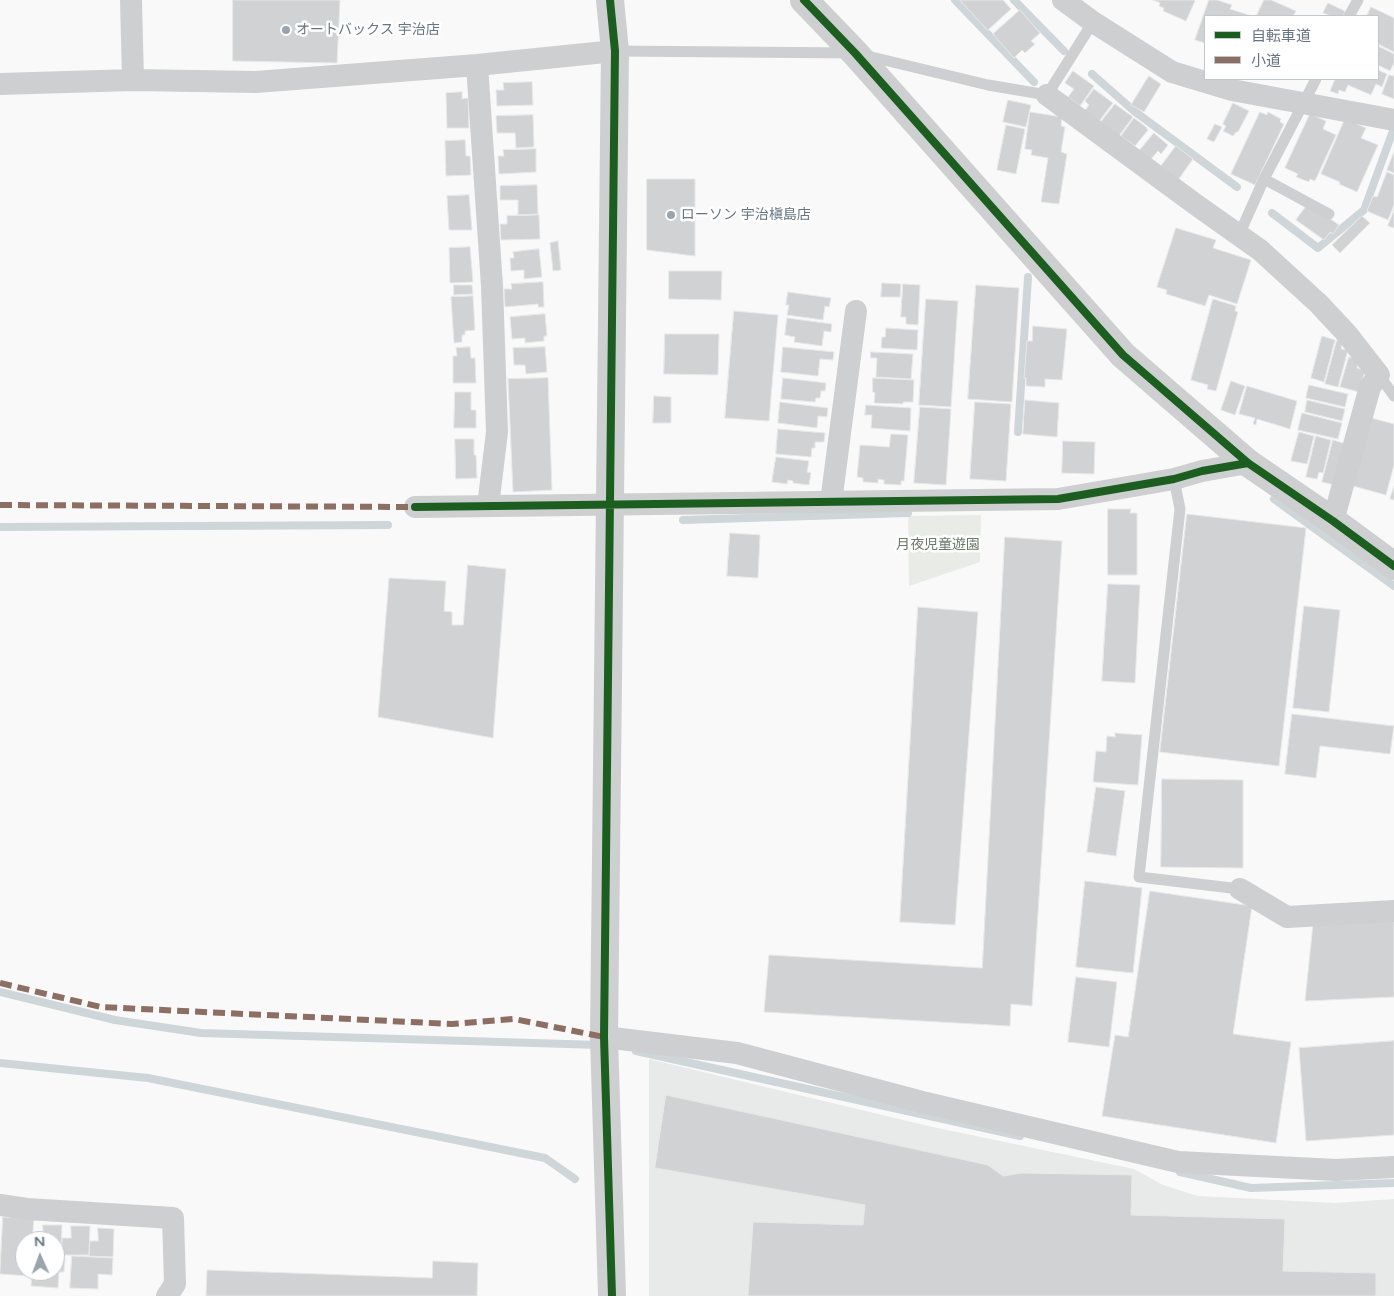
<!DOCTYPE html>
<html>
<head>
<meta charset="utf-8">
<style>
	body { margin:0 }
	#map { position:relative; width:1394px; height:1296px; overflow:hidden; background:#f9f9f9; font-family:"Varela Round","Noto Sans JP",sans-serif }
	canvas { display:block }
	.legend { position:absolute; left:1204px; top:15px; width:175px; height:65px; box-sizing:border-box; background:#fff; border:1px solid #c1c8cd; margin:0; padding:6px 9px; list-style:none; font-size:15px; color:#657683 }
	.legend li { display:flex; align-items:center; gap:10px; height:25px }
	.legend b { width:25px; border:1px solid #c1c8cd }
	.north { position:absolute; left:15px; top:1231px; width:50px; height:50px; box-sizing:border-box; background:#fff; border:1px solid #c1c8cd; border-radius:50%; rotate:358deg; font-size:14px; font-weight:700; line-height:20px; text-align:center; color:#657683 }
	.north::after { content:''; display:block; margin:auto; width:18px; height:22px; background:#99a4ac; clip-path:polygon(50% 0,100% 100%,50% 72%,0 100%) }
</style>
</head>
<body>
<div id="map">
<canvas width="1394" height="1296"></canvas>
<ul class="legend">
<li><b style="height:6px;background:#1b5e20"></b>自転車道</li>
<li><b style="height:6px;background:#8d6e63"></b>小道</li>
</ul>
<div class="north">N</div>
</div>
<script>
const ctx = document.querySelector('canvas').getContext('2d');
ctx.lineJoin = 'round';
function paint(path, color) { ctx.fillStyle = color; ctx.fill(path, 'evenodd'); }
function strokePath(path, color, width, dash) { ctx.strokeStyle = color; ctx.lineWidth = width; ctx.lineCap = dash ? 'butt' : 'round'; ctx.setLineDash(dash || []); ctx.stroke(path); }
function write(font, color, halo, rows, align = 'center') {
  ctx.font = font + ' "Varela Round","Noto Sans JP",sans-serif'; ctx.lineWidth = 5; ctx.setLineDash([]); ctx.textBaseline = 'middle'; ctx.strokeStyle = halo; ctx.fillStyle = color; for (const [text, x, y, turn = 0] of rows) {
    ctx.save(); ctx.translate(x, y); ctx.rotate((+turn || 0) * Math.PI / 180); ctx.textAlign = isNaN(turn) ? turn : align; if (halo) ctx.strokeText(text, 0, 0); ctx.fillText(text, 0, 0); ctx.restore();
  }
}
paint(new Path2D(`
	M649,1059L928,1126L1134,1169L1163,1185L1198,1196L1335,1203L1394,1199V1296H649Z`), '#e8e9e9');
paint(new Path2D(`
	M981,515L980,562L909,586L908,516Z`), '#e8ebe6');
strokePath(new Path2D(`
	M955,0L1034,82
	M1014,0L1064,51
	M1092,74L1134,111L1237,187
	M1272,213L1318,248L1364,210L1394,128
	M1018,432L1028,277
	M1274,499L1394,586
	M683,520L908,513
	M0,527L388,525
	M0,992L115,1020L201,1033L600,1045
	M636,1051L1020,1136
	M0,1063L148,1078L545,1158L575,1179
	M1180,1172L1251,1188L1394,1183`), '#ced6d9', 8);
const building = new Path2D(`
	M233,0H340L337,63L233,61Z
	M960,0H1003L1011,9L988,30Z
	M1153,0H1194L1195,1L1186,21L1163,11L1164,8L1159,6L1160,3Z
	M1209,0H1217L1232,5L1230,9L1252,16H1205V43L1195,40Z
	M1264,0H1271L1296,11L1293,16H1259L1257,15Z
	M1328,3L1345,11L1343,16H1331L1323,13Z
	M1371,7L1394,18V52L1378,44V16H1367Z
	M1020,10L1040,33L1031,41L1035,44L1025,53L1022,50L1014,58L993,34Z
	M1378,46L1394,54V63L1390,71L1378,65Z
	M1378,70L1387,74L1382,87L1376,84L1371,95L1348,85L1345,92L1339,90L1338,94L1330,91L1335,79H1378Z
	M1073,71L1094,86L1080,106L1068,97L1074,89L1065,83Z
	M1389,75L1394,76V99L1382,94Z
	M1149,76L1161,84L1144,112L1131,105Z
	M532,82L533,105L497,106L496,90H504L503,83Z
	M1094,89L1113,103L1097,124L1083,113L1089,105L1085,101Z
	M462,92V99L468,98L469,128H447L446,93Z
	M1008,100L1031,105L1026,127L1003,122Z
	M1233,103L1249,111L1238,132H1236L1233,136L1223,131L1226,126L1223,124Z
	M1115,104L1133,117L1118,137L1100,123Z
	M1030,112L1062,117L1061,126L1065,127L1061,152L1067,154L1059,204L1041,202L1048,158L1031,155L1032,150L1025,149Z
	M1260,112L1267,115L1268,112L1281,119L1280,122L1284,124L1255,185L1231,174Z
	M1310,114L1326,121L1323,129L1336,135L1315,181L1310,179L1309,182L1296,177L1298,174L1285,168Z
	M533,115L534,147L516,148L515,133H497L496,116Z
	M1134,118L1146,127L1148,130L1135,146L1121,136Z
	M1345,119L1366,128L1361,138L1378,145L1357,192L1339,184L1340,182L1321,174Z
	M1215,124L1222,127L1214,142L1207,139Z
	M1006,125L1025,129L1016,174L997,170Z
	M1154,133L1168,145L1161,154L1158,151L1150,160L1139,151Z
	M465,140L466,156H470L471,175L446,176L445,141Z
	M1176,146L1193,159L1178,180L1161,166Z
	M536,149V172L499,174L498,156H504L503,150Z
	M1394,152V173L1387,170Z
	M1387,172L1394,175V205L1388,220L1367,211L1373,196L1377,197Z
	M647,179H695V256L647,250Z
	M537,185L538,214L518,215V200H500V186Z
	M469,195L472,230H449L447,196Z
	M1307,205L1315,208L1339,225L1333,234L1330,232L1324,240L1296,220Z
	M1394,210V228L1388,226Z
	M539,215L540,239L501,240L500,224H507V216Z
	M1362,216L1370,223L1340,253L1332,245Z
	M1176,228L1216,240L1213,248L1251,260L1237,304L1209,295L1205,306L1166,294L1167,290L1157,287Z
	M558,241L561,270L553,271L550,243Z
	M470,247L473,282L450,283L449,248Z
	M539,249L542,277L524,279V270L511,271L510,258H514L513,252Z
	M669,271H722L721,300L669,299Z
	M543,282L544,307H538V304L505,307L504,289H512L511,284Z
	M882,283L901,284L900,297H881Z
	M903,284L920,285L918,325L906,324V317H901Z
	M454,285H472L473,294L454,295Z
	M976,285L1019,288L1012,402L968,399Z
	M788,292L831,298L829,307L825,306L823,320L787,315L789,305H786Z
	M473,296L475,330L465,331V335H462V342L454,343L451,297Z
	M926,299L958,301L951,407L919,405Z
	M1213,299L1236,306L1235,311L1238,312L1216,391L1207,389L1208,385L1191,380Z
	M734,311L778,315L769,421L725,418Z
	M545,314L547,336H544V341L525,343V338L512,339L510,317Z
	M787,318L832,324L831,332L824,331L822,346L794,342L795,337L785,335Z
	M1033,326L1067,329L1062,380L1045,379V387L1026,386V378H1024L1027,341H1032Z
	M886,328L918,330L917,350L881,348L882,337H885Z
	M665,334H719L718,375L664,374Z
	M1322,336L1335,340L1324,382L1311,378Z
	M1337,340L1343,341L1341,349L1348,350L1338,387L1325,384Z
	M470,347L471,358H475L476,383H453V356H457L456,348Z
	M545,347L547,372L526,374L525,365H514L513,348Z
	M783,347L834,352L833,360L820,359L818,376L781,372Z
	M871,352L913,354L911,379L876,377L877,358H871Z
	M1349,357L1359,360L1357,368L1365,371L1359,392L1340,387Z
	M548,378L552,490L513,492L508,379Z
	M783,378L826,383L825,391H821L820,398H816L815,402L781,399Z
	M873,378L914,380L913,402H903V404L874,403L875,393L873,392Z
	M1231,381L1245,386L1235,415L1221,410Z
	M1309,385L1348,394L1345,407L1306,398Z
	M1247,386L1297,401L1290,429L1257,419L1256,425L1253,424L1255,418L1239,414Z
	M455,392H471V410H476V428H454Z
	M654,396L671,397V423H653Z
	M1025,400L1059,403L1057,437L1023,434Z
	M1307,400L1345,409L1342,421L1305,412Z
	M780,402L828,408L827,417L818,416L817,428L778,423Z
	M975,402L1011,404L1006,481L970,479Z
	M866,405L911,408L910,431L871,428L872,415H865Z
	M920,407L951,409L946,485L914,483Z
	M1302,413L1342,423L1338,439L1298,430Z
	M1371,418L1394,424V465L1386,495L1353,486Z
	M778,429L825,433L824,442H815V448H812L811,457L776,454Z
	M1299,432L1314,436L1307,464L1291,461Z
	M891,434L908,435L904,481H901V485L884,484V480L878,479V483L863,482V478L857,477L860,445L889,447Z
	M1316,436L1331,440L1323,473L1319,472L1317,479L1306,477Z
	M455,439H474V455H476L477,478L456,479Z
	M1333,440L1346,444L1335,485L1322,482Z
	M1063,441L1095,442L1094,474L1062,473Z
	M776,457L809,461L807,472L811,473L809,485L793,483V481L788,480L787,484L772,482Z
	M1394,486V500L1390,499Z
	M1108,509H1131L1130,513H1137V575H1108Z
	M1187,514L1306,528L1279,766L1160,752Z
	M730,533L760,535L758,578L727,576Z
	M1005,537L1062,541L1032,1006L1011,1004L1010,1026L764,1012L769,955L982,968Z
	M468,565L506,569L493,738L378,717L389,578L446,581L444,611L452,612V625H463Z
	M1108,584L1140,585L1135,683L1102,681Z
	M1304,606L1340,610L1329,712L1293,708Z
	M918,607L978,612L955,925L900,922Z
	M1292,714L1394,726L1390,754L1320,746L1316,778L1285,774Z
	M1115,733L1142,735L1138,785L1093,782L1096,751L1106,752L1107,736L1115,737Z
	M1162,779L1243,780V868L1161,867Z
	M1096,787L1125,791L1116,856L1087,852Z
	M1085,881L1142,888L1133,973L1076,967Z
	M1150,891L1252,906L1233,1034L1291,1042L1276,1143L1102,1116L1115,1035L1128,1037Z
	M1394,920V997L1305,1001L1313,924Z
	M1076,977L1117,982L1109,1047L1068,1042Z
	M1394,1041V1135L1306,1141L1299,1048Z
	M666,1095L988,1165L1003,1176L1022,1173L1132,1175L1131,1215L1285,1219L1283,1271L1376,1273V1296H748L753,1222L863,1225L865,1205L655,1168Z
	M3,1217L34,1219L32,1241H25V1271H30L29,1276L0,1274Z
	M43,1225H62L61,1252L55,1251V1241H34V1237H43Z
	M71,1226H90L89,1255H62V1238H71Z
	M98,1228L114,1229L113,1257L89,1256L90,1241H98Z
	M72,1256L113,1258L112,1275L98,1274V1289L70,1288Z
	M55,1257L65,1258L64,1272H59L58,1288L31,1286L32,1271H55Z
	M433,1261L478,1263L477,1296H206L207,1270L432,1278Z`);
paint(building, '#d0d2d3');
strokePath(building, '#e8e8e8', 1);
strokePath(new Path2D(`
	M1349,16L1358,0
	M615,51L855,53L988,85L1047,95L1093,22
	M1264,179L1329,214
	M1239,235L1264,179L1316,79
	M1379,375L1394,396
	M1174,479L1180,509L1139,877L1240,889`), '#cecfd0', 11);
strokePath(new Path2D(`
	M131,0L133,80
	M1063,0L1093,22L1172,72L1232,90L1394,120
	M477,65L492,286L497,432L488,506
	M0,84L133,80L256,82L477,65L615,51
	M1047,95L1195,204L1260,250L1319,304L1347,334L1379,375L1370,387L1333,521
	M831,502L856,311
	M415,507L1058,499L1174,479L1202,471L1248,463
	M1240,889L1287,917L1394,911
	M604,1037L737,1053L922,1102L1178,1162L1336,1170L1394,1167
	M0,1205L27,1209L173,1218L175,1284L167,1296`), '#cecfd0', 22);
strokePath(new Path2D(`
	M610,0L615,51L604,1037L612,1296
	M804,0L855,53L1123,355L1248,463L1333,521L1394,566`), '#cecfd0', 28);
strokePath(new Path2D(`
	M0,505L415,507
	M0,983L101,1007L452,1024L514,1019L604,1037`), '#8d6e63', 6, [12, 6]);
strokePath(new Path2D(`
	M610,0L615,51L604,1037L612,1296
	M804,0L855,53L1123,355L1248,463L1333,521L1394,566
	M415,507L1058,499L1174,479L1202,471L1248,463`), '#1b5e20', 8);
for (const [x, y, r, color] of [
	[286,30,5,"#99a4ac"],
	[671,215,5,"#99a4ac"]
]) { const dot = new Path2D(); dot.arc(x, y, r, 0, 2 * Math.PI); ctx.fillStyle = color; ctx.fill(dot); strokePath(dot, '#fff', 2); }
write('14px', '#657683', '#fff', [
	["オートバックス 宇治店",296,30],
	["ローソン 宇治槇島店",681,215]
], 'left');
write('14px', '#687a64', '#fff', [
	["月夜児童遊園",938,545]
]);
</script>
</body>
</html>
